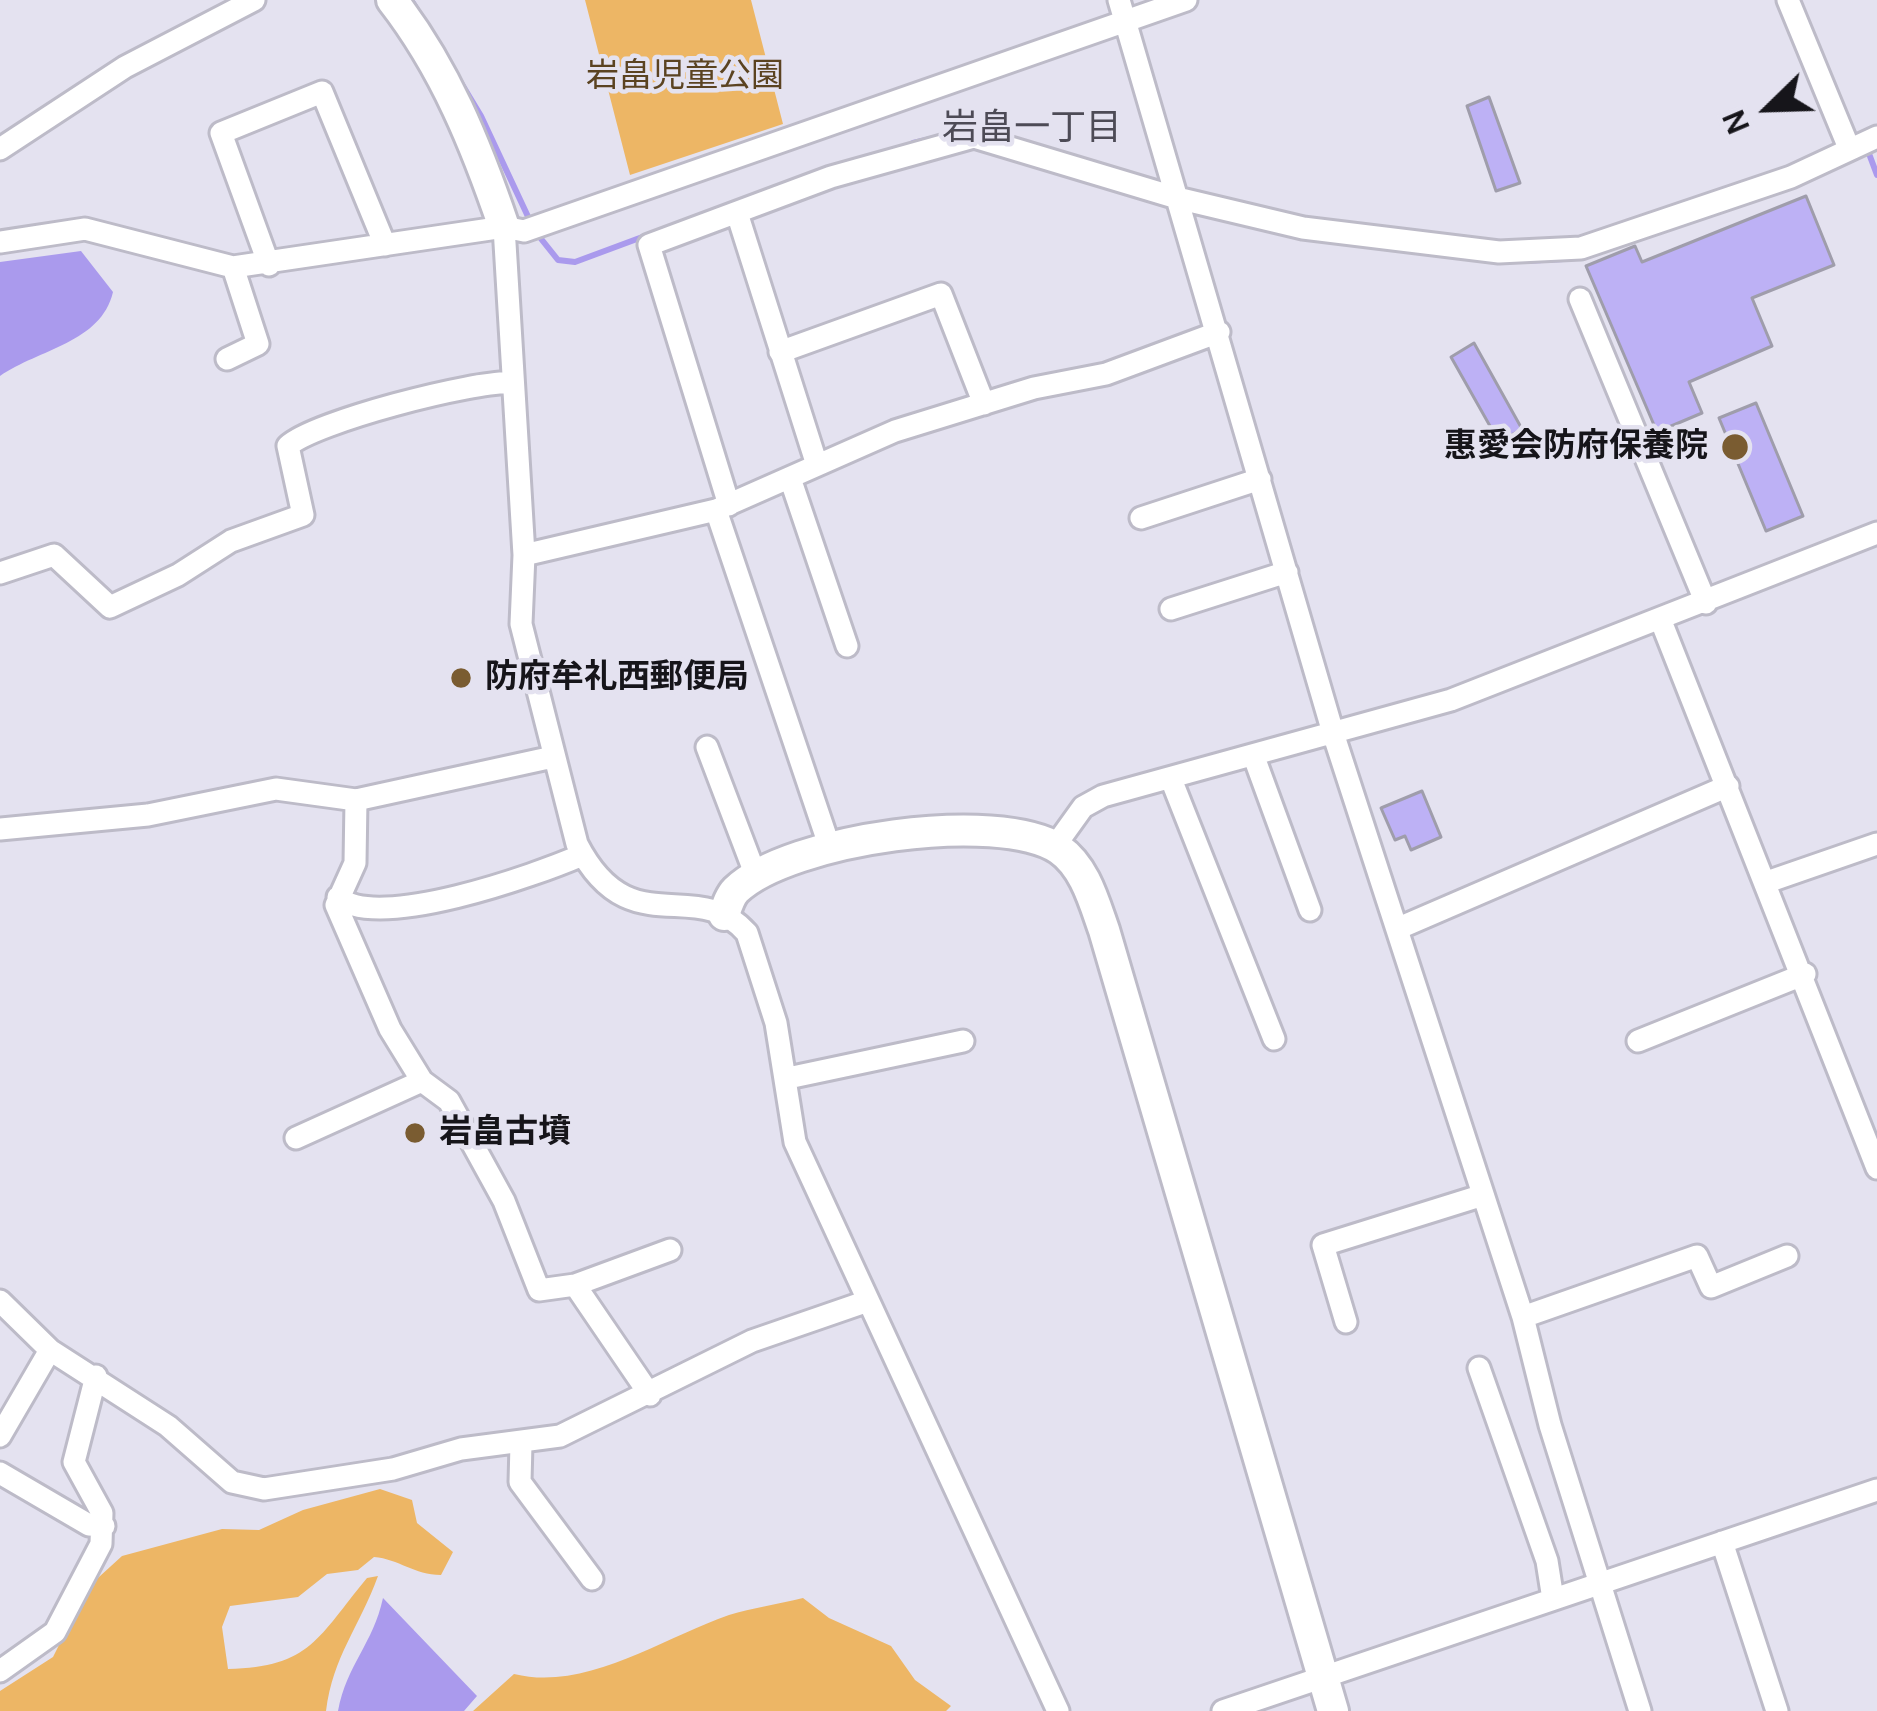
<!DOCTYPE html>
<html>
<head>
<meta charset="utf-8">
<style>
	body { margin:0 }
	#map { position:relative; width:1877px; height:1711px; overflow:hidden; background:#e4e2f0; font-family:Karla,sans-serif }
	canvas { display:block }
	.north { position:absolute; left:1709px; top:48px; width:120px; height:120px; -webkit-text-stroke:9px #e4e2f0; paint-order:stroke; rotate:247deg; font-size:33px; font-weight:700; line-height:48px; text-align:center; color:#16151a }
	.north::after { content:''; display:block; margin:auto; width:42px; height:54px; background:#16151a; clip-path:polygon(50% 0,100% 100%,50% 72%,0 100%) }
</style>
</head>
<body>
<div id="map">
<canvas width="1877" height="1711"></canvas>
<div class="north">N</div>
</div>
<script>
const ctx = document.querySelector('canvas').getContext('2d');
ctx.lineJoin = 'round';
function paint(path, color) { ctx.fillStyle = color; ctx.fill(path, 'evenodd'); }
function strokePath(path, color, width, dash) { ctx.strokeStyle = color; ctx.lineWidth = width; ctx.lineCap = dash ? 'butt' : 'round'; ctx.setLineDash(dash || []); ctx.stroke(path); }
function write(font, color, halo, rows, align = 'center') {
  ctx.font = font + ' Karla,"Noto Sans JP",sans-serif'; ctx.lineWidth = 9; ctx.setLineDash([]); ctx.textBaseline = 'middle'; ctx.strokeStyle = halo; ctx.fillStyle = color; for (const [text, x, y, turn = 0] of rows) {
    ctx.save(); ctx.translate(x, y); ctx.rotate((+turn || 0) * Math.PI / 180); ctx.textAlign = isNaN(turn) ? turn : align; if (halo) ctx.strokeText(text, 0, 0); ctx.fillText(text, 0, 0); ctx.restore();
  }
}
paint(new Path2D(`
	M585,0H751L783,124L630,175Z
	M380,1489L412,1500L417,1523L453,1552L441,1575C414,1575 399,1559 374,1557L358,1570L327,1574L298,1597L230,1606L222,1627L228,1669C311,1667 318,1637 367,1578L378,1576C359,1628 333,1656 326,1711H0V1691L53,1657L88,1587L122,1556L222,1529L259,1530L303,1510Z
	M803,1598L829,1618L891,1646L915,1680L951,1706L946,1711H473L514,1674C586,1692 662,1638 729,1615C752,1608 778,1604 803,1598Z`), '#edb665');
paint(new Path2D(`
	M81,251L113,292C101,343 39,349 0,376V262Z
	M383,1598L477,1696L464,1711H338C347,1664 373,1644 383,1598Z`), '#aa9aed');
strokePath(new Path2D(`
	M413,3L481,116L531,223
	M913,143L975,129
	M1864,153L1868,151L1877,175
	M538,235L558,260L575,262L645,236
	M1523,261L1563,259`), '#aa9aed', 6);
const building = new Path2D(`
	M1489,97L1520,183L1496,191L1467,106Z
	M1806,196L1834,265L1752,298L1772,346L1689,382L1702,413L1657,432L1586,266L1635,246L1642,262Z
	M1474,343L1522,429L1499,442L1451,357Z
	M1756,403L1803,516L1766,531L1719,418Z
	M1422,791L1441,837L1411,850L1405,836L1395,840L1381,808Z`);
paint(building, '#bdb1f5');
strokePath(building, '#9f9dab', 3);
const street = new Path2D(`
	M1119,0L1334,736L1523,1317L1550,1425L1640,1711
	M1788,0L1849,148
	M0,149L125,67L254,0
	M737,213L817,465
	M504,227L524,555L521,624L577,844C630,947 695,874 747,933L776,1023L795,1142L1058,1711
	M0,242L85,229L233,267L504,227L524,231L1186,0
	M269,265L221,133L322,92L385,245
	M1580,299L1706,603
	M780,352L941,294L984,404
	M227,359L258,344L233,267
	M790,478L847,646
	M729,505L649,245L831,177L974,137L1177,198L1303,228L1499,252L1581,248L1791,177L1877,137
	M716,510L830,848
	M1141,518L1260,479
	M524,555L716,510L895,431L1034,388L1106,374L1219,332
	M0,573L54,555L110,607L178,575L231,541L303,515L288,446C314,422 475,380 512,383
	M1171,609L1287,572
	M1661,621L1877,1168
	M707,747L756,876
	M1254,757L1310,910
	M1171,779L1274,1039
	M356,800L355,863L336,905L390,1029L422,1081L449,1101L504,1201L539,1290L575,1285L670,1250
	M0,829L148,815L276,789L356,800L553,757
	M1055,846L1083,807L1103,796L1451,700L1877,533
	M1767,882L1877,844
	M338,897C376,932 536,875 582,855
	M1399,928L1728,786
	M1638,1041L1805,974
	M788,1078L963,1041
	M296,1138L422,1081
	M575,1285L650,1395
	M0,1301L50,1350L168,1426L232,1482L264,1489L393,1469L461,1449L560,1436L752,1341L865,1302
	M1523,1317L1697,1256L1711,1287L1787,1256
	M1346,1322L1323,1245L1480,1196
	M1479,1368L1547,1561L1553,1599
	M0,1436L50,1350
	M521,1444L520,1482L592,1579
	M0,1473L89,1525L104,1526
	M1722,1542L1777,1711
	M0,1671L55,1632L101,1544L102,1513L74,1462L96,1376
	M1223,1711L1877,1490`);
const secondary = new Path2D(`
	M392,0C445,68 476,145 504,227
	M724,915C727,906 730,896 736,890C789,839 998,809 1059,849C1085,867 1094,902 1104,930L1333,1711`);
strokePath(street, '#bdbbc8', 27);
strokePath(secondary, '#bdbbc8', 36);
strokePath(street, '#fff', 21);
strokePath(secondary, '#fff', 30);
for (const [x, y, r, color] of [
	[1735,447,15,"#7a5c31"],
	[461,678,12,"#7a5c31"],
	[415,1133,12,"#7a5c31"]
]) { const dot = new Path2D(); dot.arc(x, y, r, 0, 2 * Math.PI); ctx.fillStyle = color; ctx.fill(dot); strokePath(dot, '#e4e2f0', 4.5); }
write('33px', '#5b4321', '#e4e2f0', [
	["岩畠児童公園",685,77]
]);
write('bold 33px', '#16151a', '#e4e2f0', [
	["惠愛会防府保養院",1708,447,"right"],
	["防府牟礼西郵便局",485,678],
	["岩畠古墳",439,1133]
], 'left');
write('36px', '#4d4b56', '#e4e2f0', [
	["岩畠一丁目",1032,129]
]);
</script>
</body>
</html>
